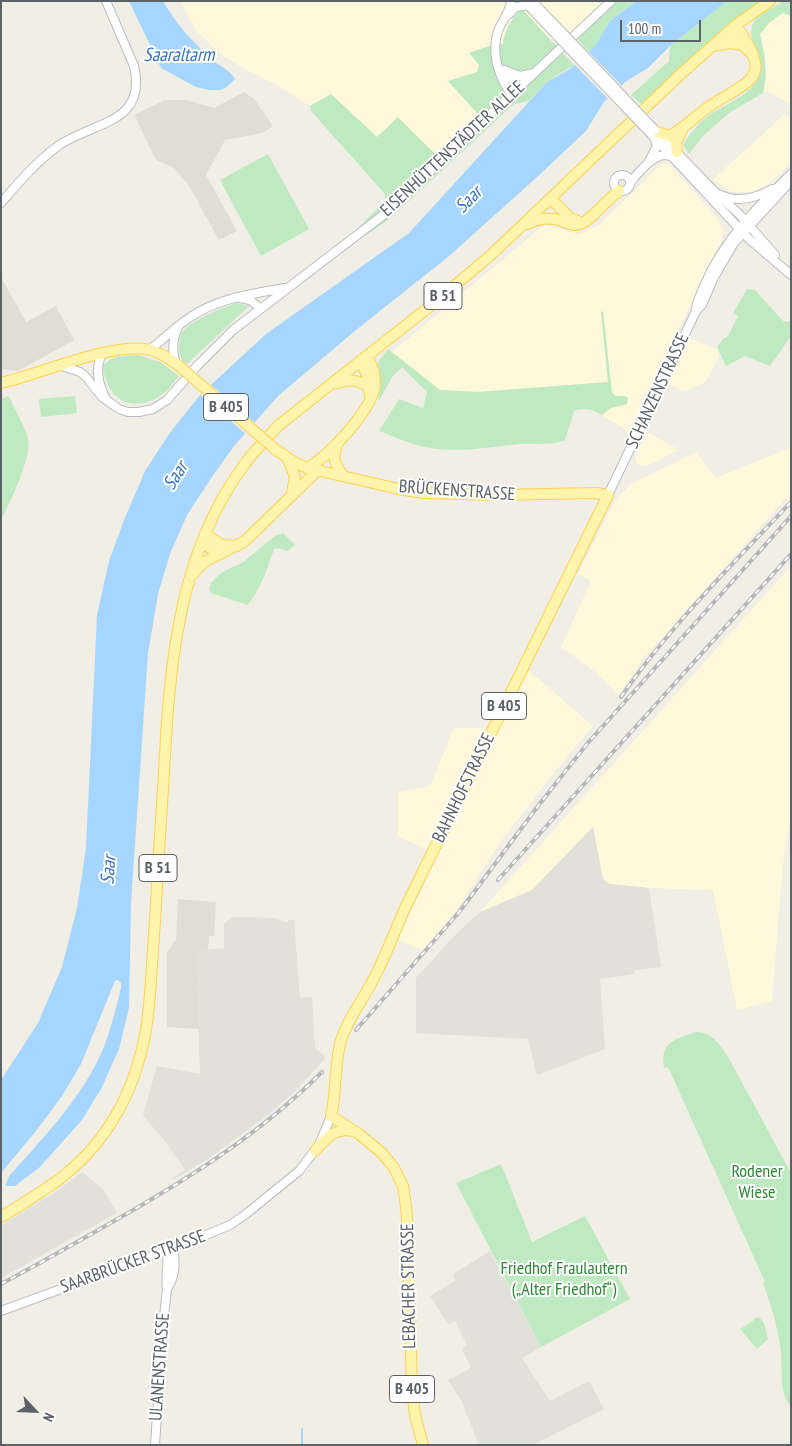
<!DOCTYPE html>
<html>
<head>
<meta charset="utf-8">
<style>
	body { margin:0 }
	#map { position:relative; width:792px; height:1446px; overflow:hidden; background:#f0eee5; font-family:"PT Sans Narrow",sans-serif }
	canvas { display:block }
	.frame { position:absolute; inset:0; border:2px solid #5c6167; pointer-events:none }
	.north { position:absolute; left:10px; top:1386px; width:50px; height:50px; -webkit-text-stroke:4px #fff; paint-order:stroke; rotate:115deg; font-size:14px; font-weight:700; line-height:20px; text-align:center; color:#5c6167 }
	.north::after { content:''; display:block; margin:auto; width:18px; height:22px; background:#5c6167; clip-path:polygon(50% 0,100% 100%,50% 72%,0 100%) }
	.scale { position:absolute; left:620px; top:20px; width:81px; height:22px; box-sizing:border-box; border:2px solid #5c6167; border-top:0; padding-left:6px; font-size:15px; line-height:18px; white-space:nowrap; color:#5c6167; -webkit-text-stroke:4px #fff; paint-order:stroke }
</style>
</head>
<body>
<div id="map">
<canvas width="792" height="1446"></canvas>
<div class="frame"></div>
<div class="north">N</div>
<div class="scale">100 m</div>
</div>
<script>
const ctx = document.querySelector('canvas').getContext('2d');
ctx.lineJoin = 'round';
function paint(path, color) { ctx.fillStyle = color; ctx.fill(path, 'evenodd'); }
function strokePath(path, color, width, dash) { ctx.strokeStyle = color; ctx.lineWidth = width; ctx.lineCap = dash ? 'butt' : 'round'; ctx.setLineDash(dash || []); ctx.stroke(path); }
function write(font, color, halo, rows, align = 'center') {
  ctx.font = font + ' "PT Sans Narrow",sans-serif'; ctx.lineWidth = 4; ctx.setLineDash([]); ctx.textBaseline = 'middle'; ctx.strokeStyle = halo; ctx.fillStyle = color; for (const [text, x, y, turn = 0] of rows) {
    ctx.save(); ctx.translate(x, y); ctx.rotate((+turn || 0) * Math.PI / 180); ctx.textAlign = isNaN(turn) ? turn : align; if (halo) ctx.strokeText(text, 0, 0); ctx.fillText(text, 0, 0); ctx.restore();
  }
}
paint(new Path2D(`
	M182,1H618L577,39L566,29L552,42L522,9L513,17L504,36L503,44L489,46L469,53L479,65L477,72L448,81L477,113L436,155L398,118L377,137L331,94L310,106L277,85L244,69L222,55L197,32L186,13Z
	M783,13L791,16V104L764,90L766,78L765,59L760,34L770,22Z
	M784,115L791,118V164L767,185L752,192H730L713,179Z
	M662,163L670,165L719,220L723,229L722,240L629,432L602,415L611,408L627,404L624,396H616L612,393L601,312L608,382L478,392L439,390L392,352L544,225L579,234L599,225Z
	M691,338L715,349L717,347L720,355L706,382L685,391L668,384Z
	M647,432L679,450L649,465L641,466L637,464L635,458Z
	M791,447V502L786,498L644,658L619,695L594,671L561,647L591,581L578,574L615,501L631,484L696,452L716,478Z
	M791,566V813L783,863L772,1001L737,1010L713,890L649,888L609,884L603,879L601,872L593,828L532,890L480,912Z
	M526,668L593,726L565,759L501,841L452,917L424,951L398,940L438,854L398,837V792L430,786L454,728H497Z`), '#fff8db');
paint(new Path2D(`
	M593,827L603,879L609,884L649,888L661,967L635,970V974L600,979L605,1049L537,1075L528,1039L416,1033V978L458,932L480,912L532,890Z
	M233,917L274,918L288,923V920H294L300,998L312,997L315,1048L324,1055L325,1059L295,1091L268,1115L208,1159L173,1180V1178L185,1170L167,1144L143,1115L157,1066L200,1074L196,951L224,948V923Z
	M82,1172L104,1190L117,1213L1,1278V1225L54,1193Z
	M490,1251L541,1347L522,1358L550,1401L589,1381L604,1409L533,1445H479L461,1400L448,1380L471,1368L462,1349L467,1345L455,1321L448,1324L430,1296L455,1281L453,1274Z`), '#e1e0d9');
paint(new Path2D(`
	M244,92L254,99L273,126L262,133L225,140L206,175L237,231L219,240L188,184L174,168L156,160L134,115L165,100H187L214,108Z
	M1,277L26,322L56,306L74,340L18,371L1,369Z
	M178,899L216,902L214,936H209L208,950L196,952L199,1029L167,1027V952L176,940Z`), '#e0ddd4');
paint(new Path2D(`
	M618,1H636L610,21L595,46L589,52L577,39Z
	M727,1H761C717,31 680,69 642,105L631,95L669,61L670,46Z
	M784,1H791V16L783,13L770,22L760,34C765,56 768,71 763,93L729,113L703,136L689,154L683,145C689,134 698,124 708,116C724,104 749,97 759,77C769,56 738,36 758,17C765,11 775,6 784,1Z
	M522,9L574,65L547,82L529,101L514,104L387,221L362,238L356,230L385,201V194L311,111L310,106L331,94L377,137L398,117L436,155L477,113L448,81L477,72L479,65L469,53L489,46L503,44C505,30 511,18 522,9Z
	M268,154L309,229L261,256L220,180Z
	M747,289L755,290L783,321L791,322V336L770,366L745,356L726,366L717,347L723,339L728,336L738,316L733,313Z
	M236,303L249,306L187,364C181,360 179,355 179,347C179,344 180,338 181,335C188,320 221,309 236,303Z
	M603,311L612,393L616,396H624L628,398L627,404L611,408L602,415C592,409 584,407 574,411L565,440C550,446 535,443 519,444C490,447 460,453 431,448C413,446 396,437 379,431L399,399L423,408L427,392L402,367L392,377L379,401L378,362L388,349L440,390L478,392L608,382L601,312Z
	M138,355L160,362L179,376C173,384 166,393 157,398C128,413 106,397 103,366C111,355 126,356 138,355Z
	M9,396C15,410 24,425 28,439C32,457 10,503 1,520V399Z
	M75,396L77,413L41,417L39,399Z
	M283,533L295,545L287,551L279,548L274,549C268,568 260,589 248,605L211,593L209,590L211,583L222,572L242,563L275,536Z
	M696,1032C712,1032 718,1043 727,1055L791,1173V1407C778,1390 783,1372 781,1351C778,1328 771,1305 763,1283L765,1282L668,1067L664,1068C660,1041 674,1040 696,1032Z
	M501,1164L532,1242L585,1216L630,1299L541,1347L456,1183Z
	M759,1317L764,1323L768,1339L757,1349L740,1329L753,1321L754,1319Z`), '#bfeac1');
paint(new Path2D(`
	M129,1H163C176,24 192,41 211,59C219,66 229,69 235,79L227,87L221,90H209L196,87L161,68Z
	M636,1H727L670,46L648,68L625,82L604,102L586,131L536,178L448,257L356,330L278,396L234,446L212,477L187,515L170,554L158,594L148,653L131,903L129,1008L119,1049L101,1089L82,1120L40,1167L15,1186H5L9,1176C44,1137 83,1097 104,1047C111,1028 116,1008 121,988V983L118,980L115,981L81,1064L62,1096L36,1131L1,1173V1080L38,1023L62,967L77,908L86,848L97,615L109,561L124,520L145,471L169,434L200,395L266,334L409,233L547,82L570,69L595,46L610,21Z`), '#a6d6ff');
paint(new Path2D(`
	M587,50L623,87L609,100L573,63Z
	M209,383L257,425L247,435L198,393Z`), '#f0eee5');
strokePath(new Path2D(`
	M302,1445V1429`), '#a6d6ff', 2);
const tertiary = new Path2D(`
	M511,1C510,12 502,21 498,31C491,52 498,77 512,95
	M524,1L558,37
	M532,1L562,32
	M508,15L516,7L528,5
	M504,70L520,76L534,73
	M506,72L519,88
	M651,134L749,239L791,275
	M659,134L715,192L740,215L775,255
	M648,163L657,146L654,137
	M614 183a8 8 0 1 1 16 0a8 8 0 1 1-16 0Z
	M630,183C637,174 652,155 665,155C667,155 670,156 673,157
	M721,195C738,203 756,198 772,189
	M1,203C19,182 36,162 58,146C92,122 148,124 134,66L106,1
	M240,298L250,300L260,308
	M696,311C696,302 701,294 704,286C723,241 757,207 791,174
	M149,350C163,340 175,327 189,318C218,298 251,294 285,288
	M102,354C95,368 98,383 105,397
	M176,364C172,350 172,341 178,327
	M62,366L80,372L86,377L102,397L119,409L128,412H139L153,409L167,400L198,365L233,330L382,216L611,1
	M608,495L696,311L702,305L713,279L734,243L791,181
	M167,1289C176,1276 176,1262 173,1248
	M1,1311L189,1242L230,1225L246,1214L299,1171L319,1145L331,1116
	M155,1445L163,1326L167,1289C165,1276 169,1263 167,1250`);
const primary = new Path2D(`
	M729,31L742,45L751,53
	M713,46L731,43L742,45
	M657,132L669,136C685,128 695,116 710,106C755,77 772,79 736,25
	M677,152L676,143L682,130
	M551,199L570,218L578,221
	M527,224C538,219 550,216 561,221C568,223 573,227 580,224C592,220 607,199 619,191
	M361,361L367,376L369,388
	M1,383C41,374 113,341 151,350C161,353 169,359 178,365
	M337,383C349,379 359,379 369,388L370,397
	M338,443C332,456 334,464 343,476
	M275,449L294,462L307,468L399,489L423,493L498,495L596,493L608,495L405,908C394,933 385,958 372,982C362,1001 348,1019 341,1040C334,1064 337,1091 331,1116L359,1134L382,1153L394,1168L403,1186L406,1206L408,1230L412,1391L415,1415L423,1445
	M288,459L295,477L292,493
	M307,468C328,458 373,408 375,385C376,374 372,365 367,356
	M205,534L222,545L237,546
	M201,543L217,552H224
	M193,574L204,562L245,541L318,470
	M315,1151C325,1139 335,1127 353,1131
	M1,1217C22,1204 43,1192 62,1177C116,1135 143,1073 149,1006C155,934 158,862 163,790C169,678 174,559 244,465C254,451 267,438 279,425L433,304L492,254L683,72L736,25L770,1`);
strokePath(tertiary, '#b9bdc2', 10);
strokePath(primary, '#fdd251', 12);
strokePath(tertiary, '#fff', 8);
strokePath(primary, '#fff4ab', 10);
const rail = new Path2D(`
	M621,697C670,626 732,565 791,502
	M498,880L791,554
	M356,1030L460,911L538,806L587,744L791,516
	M1,1284C37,1265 72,1245 107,1225C185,1181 259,1135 322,1072`);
strokePath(rail, '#b6b7b8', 4);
strokePath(rail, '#fff', 2, [5.5]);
const tertiaryBridge = new Path2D(`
	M562,32L655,130
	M558,37L651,134`);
const primaryBridge = new Path2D(`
	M178,365L275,449`);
strokePath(tertiaryBridge, '#b9bdc2', 10, []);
strokePath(primaryBridge, '#fdd251', 12, []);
strokePath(tertiaryBridge, '#fff', 8);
strokePath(primaryBridge, '#fff4ab', 10);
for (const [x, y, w] of [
	[443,296,38],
	[226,407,45],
	[504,706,45],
	[158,868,38],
	[412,1389,45]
]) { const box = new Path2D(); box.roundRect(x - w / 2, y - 13.5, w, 27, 4); ctx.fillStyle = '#fff'; ctx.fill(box); strokePath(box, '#5c6167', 1); }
write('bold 16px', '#5c6167', null, [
	["B 51",443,296],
	["B 405",226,407],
	["B 405",504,706],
	["B 51",158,868],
	["B 405",412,1389]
]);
write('18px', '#5c6167', '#fff', [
	["EISENHÜTTENSTÄDTER ALLEE",453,149,-43],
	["SCHANZENSTRASSE",658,391,-65],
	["BRÜCKENSTRASSE",457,491,4],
	["BAHNHOFSTRASSE",464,788,-64],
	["SAARBRÜCKER STRASSE",133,1262,-20],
	["LEBACHER STRASSE",409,1286,-91],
	["ULANENSTRASSE",160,1367,-86]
]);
write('18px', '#2e8534', '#fff', [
	["Rodener",757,1172],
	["Wiese",757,1193],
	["Friedhof Fraulautern",564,1269],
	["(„Alter Friedhof“)",564,1290]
]);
write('italic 19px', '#3a74bb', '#fff', [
	["Saaraltarm",179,56],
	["Saar",469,200,-45],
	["Saar",176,476,-58],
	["Saar",109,870,-85]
]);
</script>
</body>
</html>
